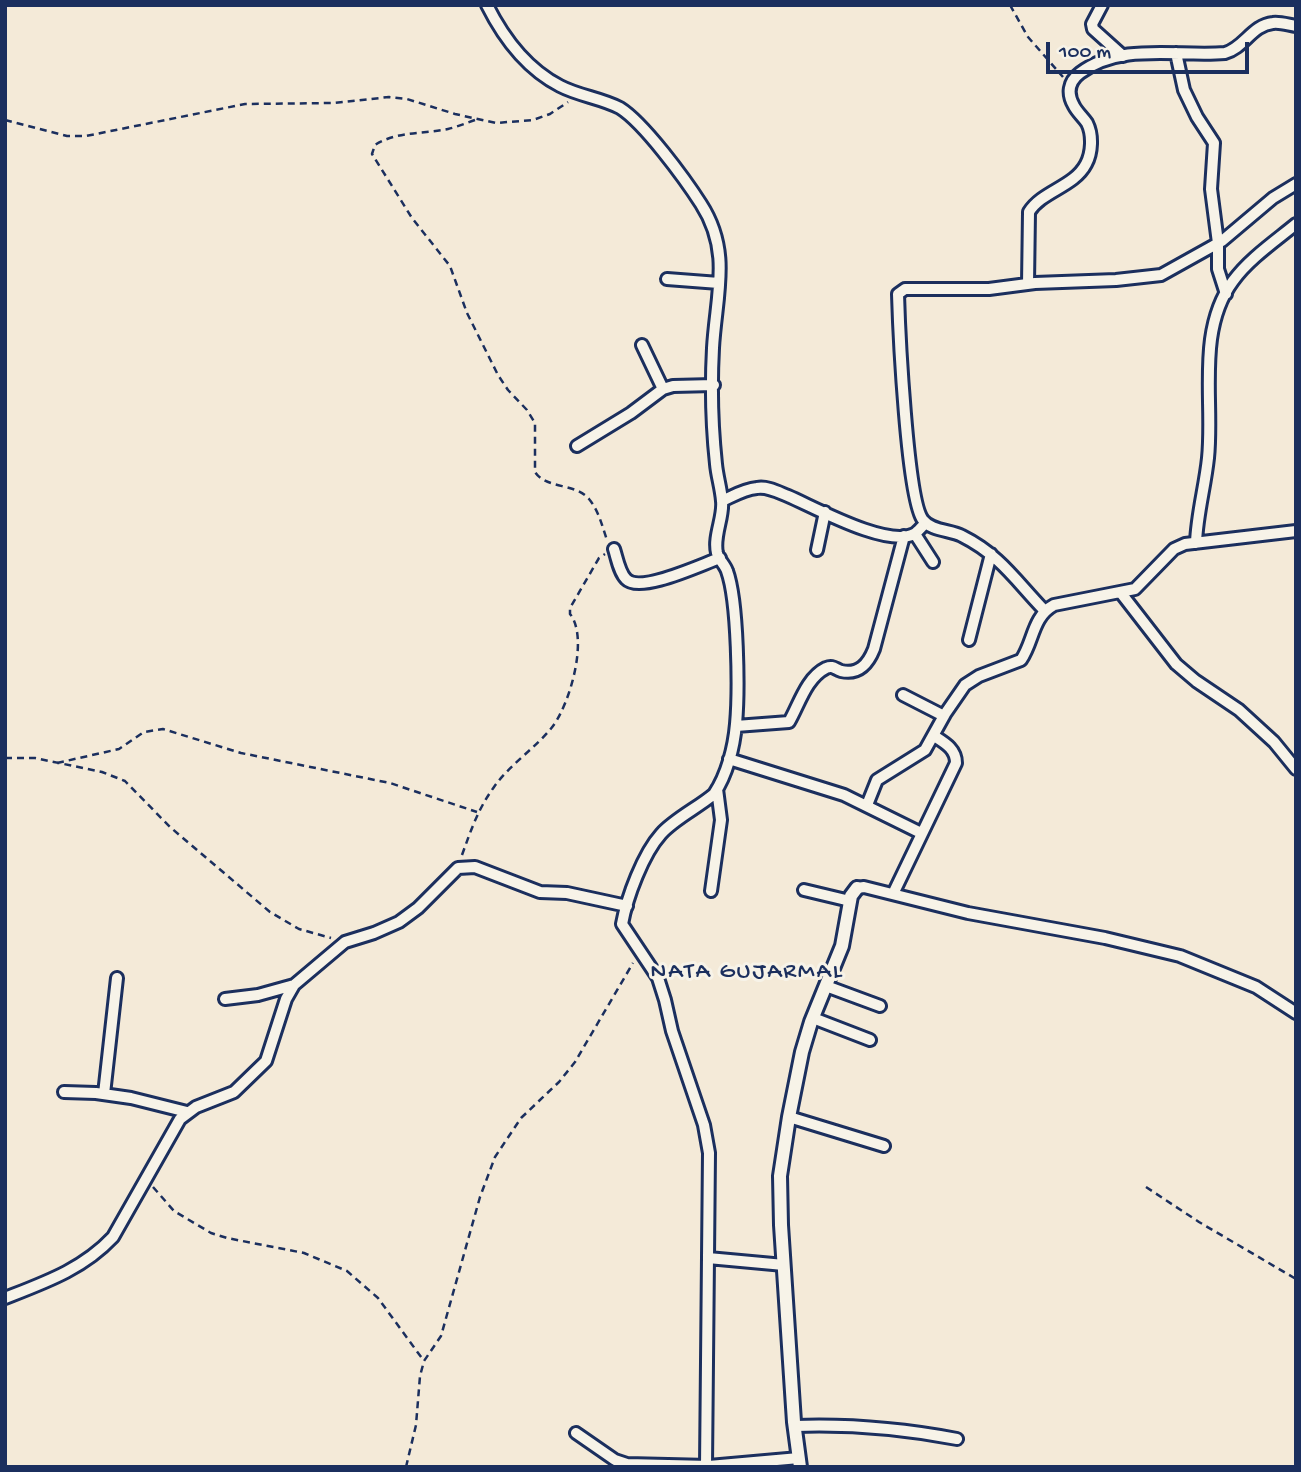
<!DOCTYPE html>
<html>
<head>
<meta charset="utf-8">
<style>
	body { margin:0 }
	#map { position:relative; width:1301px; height:1472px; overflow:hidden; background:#f4ead8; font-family:"Gochi Hand",sans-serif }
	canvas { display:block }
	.frame { position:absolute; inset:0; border:7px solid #1b2f5e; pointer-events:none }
	.scale { position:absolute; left:1046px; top:42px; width:203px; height:32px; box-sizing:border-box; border:4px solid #1b2f5e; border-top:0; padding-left:9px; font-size:21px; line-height:24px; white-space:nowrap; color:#1b2f5e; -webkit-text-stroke:5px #f7f3e8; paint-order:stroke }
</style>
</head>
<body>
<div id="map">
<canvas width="1301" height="1472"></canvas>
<div class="frame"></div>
<div class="scale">100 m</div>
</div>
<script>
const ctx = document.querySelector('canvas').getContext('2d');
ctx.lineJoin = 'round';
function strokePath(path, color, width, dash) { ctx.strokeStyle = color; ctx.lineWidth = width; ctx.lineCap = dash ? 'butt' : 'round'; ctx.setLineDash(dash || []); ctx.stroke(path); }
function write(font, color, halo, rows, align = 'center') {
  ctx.font = font + ' "Gochi Hand",sans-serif'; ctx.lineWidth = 6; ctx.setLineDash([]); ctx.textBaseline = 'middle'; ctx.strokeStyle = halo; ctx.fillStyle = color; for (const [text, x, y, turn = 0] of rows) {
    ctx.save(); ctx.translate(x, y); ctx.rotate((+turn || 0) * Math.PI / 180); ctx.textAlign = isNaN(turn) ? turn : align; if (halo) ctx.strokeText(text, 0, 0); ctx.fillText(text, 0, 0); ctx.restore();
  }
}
const minor = new Path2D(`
	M487,5C503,37 527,69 560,86C579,96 601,98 620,108C644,123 685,179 701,204C732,252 716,295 713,348C711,385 712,427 716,464C717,476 721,488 722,501C724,517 713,536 717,553C719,560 725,565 727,571C738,601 739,691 736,724C734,747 727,775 714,794C699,807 674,819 661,834C643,854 627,897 622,924L658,978L665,1000L672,1031L704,1125L709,1153L706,1466
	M1102,5L1092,24L1093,29L1123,56
	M1176,53L1184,90L1197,117L1214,143L1211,189L1218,243V269L1226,294
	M667,279L719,283
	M1028,284L1029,212C1042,191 1074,187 1086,164C1092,153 1093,135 1087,123C1083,117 1077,112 1074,106C1067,94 1068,82 1080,73C1121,42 1177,57 1225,53C1244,48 1252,25 1273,23C1280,22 1289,25 1296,26
	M642,345L663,389
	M577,446L631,413L663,389L673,386L714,385
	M722,501C733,496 744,489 757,488C767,486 778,492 788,496C814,507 887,548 914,534C918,532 922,526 926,523
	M915,534L933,562
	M1196,543C1197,514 1205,487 1208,458C1214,401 1196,331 1233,281C1249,259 1274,242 1296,224
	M614,549C617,558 619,572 626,579C640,594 702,564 720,558
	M817,550L825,512
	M1121,593L1176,664L1196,681L1239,710L1274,742L1296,769
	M1044,610C1016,581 1000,555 962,536C951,530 931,531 923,520C907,500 899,329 898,294L905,289H989L1035,283L1116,280L1161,275L1222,241L1273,198L1296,184
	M969,640L991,554
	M903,695L944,716
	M736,726L789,722C799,705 806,678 826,668C833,665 835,669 841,671C859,675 868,664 874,649L904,536
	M729,759L844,795L921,833
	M867,805L877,780L925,750L945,714L965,685L979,676L1021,660C1034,641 1032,617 1054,605L1135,589L1174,549L1185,544L1296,531
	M857,888L864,887L968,913L1105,938L1180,956L1256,987L1296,1013
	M804,890L850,901
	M711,891L721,820L717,789
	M893,894L956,763C956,749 945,743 934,736
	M826,986L880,1006
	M225,999L258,995L294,985
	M813,1018L870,1040
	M64,1092L96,1093L131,1098L187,1112
	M104,1094L117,978
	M789,1117L884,1146
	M708,1258L784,1265
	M5,1298C46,1282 83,1269 113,1237L180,1119L196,1107L234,1092L266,1061L286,999L294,985L345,942L374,933L399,922L418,908L458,868L475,867L540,892L567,893L627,906
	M795,1426C849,1424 904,1429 957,1439
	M576,1433L615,1460L627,1464L709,1466L799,1458`);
const tertiary = new Path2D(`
	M800,1467L794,1422L781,1225L780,1176L789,1117L802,1052L811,1022L842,946L851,896L857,888`);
strokePath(minor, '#1b2f5e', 16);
strokePath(tertiary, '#1b2f5e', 18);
strokePath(new Path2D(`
	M1010,5L1028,37L1063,77
	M5,120L67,136H86L245,104L334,103L389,97L407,99L455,114L496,123L533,120L550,114L568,102
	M475,120C466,123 457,127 448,129C424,134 397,131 375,145L372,154L412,218L450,266L467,313L498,375L508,390L527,410L535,423V472C546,489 576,483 589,499C599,511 602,526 607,540
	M5,758H35L102,772L125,781L170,827L270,912L299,929L331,938
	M57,763L119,749L144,732L163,729L241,753L390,783L477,812
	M462,855C471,830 478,809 494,787C510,764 536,748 553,726C570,703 589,638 570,614V608L599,558L605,554
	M153,1187L174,1211L211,1233L227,1238L304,1253L347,1271L378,1298L424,1361
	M1146,1187L1199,1222L1296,1279
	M406,1467L416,1425L420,1376L424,1361L441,1336L480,1197L495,1157L521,1118L559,1082L575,1062L633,963`), '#1b2f5e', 2.5, [7, 5]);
strokePath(minor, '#f7f3e8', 10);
strokePath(tertiary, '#f7f3e8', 12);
ctx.letterSpacing = '2px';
write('24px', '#1b2f5e', '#f7f3e8', [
	["NATA GUJARMAL",747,973]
]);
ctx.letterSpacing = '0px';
</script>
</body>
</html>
